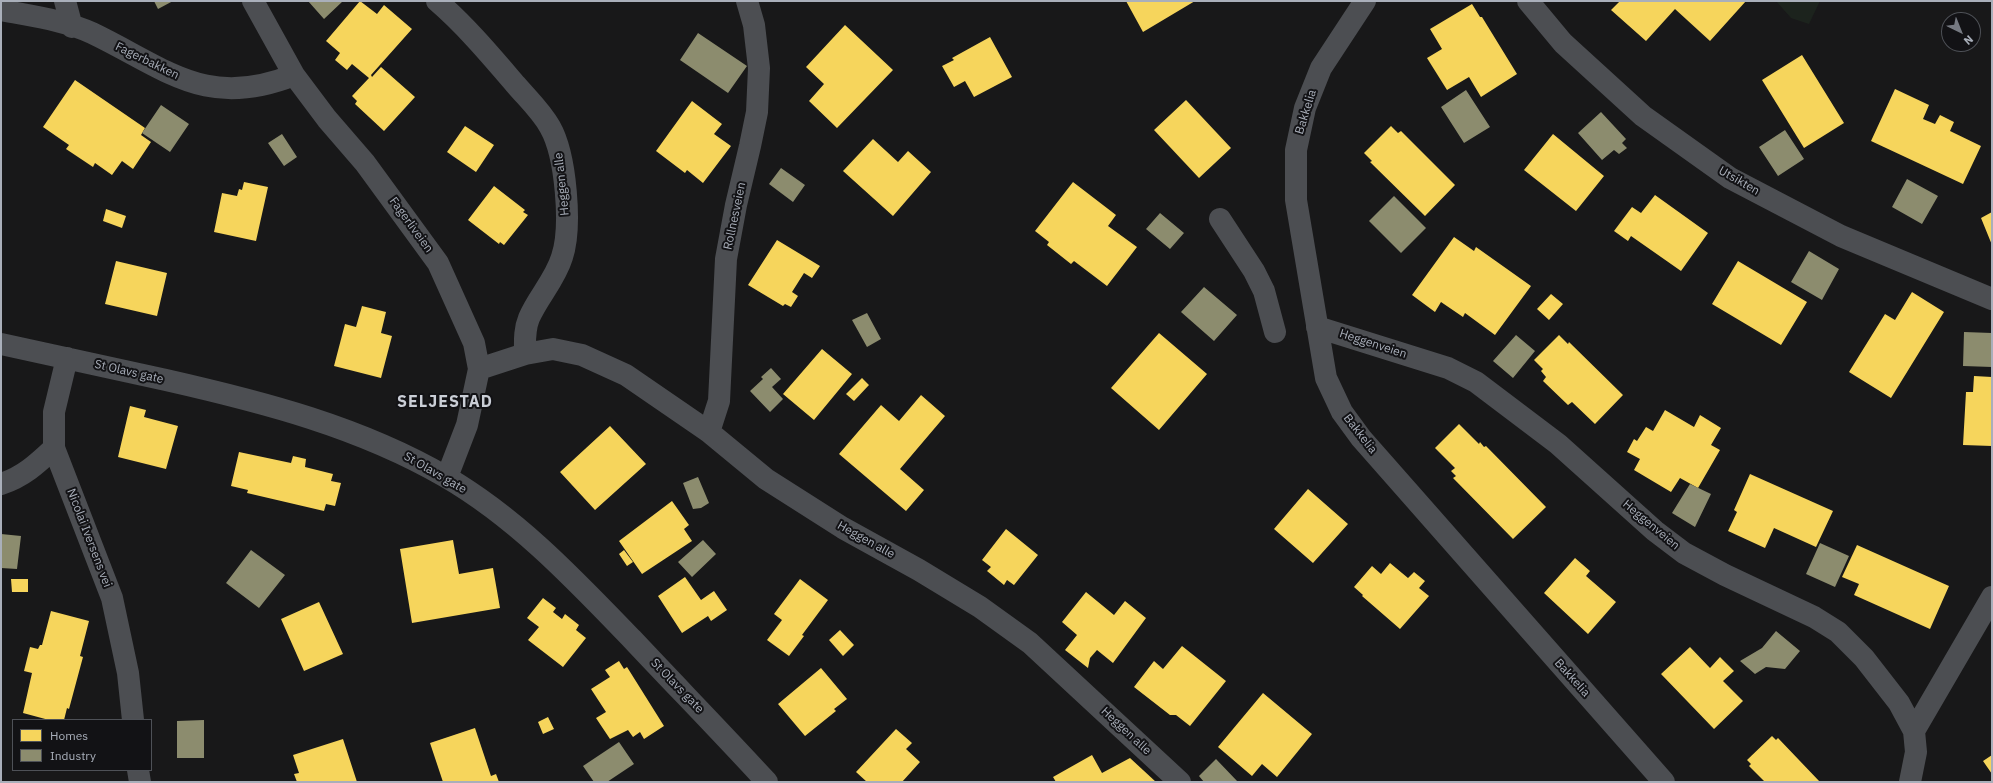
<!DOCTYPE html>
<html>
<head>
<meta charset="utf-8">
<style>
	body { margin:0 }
	#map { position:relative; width:1993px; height:783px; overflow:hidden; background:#181819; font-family:"IBM Plex Sans",sans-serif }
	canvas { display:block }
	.frame { position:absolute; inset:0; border:2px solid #a9afba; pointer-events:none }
	.legend { position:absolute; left:12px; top:719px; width:140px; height:52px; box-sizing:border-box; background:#121215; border:1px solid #4e5157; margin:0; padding:5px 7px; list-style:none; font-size:12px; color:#a9afba }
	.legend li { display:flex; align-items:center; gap:8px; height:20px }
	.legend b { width:20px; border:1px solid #4e5157 }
	.north { position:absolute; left:1941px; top:12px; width:40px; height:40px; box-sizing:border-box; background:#121215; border:1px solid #4e5157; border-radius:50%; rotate:137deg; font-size:11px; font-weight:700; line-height:16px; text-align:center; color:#a9afba }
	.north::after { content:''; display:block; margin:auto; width:14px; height:18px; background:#767a82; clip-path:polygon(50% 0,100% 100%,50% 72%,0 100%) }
</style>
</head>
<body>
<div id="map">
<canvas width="1993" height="783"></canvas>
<div class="frame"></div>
<ul class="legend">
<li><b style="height:11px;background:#f6d55c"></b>Homes</li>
<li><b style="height:11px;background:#8c8c6e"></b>Industry</li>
</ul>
<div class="north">N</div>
</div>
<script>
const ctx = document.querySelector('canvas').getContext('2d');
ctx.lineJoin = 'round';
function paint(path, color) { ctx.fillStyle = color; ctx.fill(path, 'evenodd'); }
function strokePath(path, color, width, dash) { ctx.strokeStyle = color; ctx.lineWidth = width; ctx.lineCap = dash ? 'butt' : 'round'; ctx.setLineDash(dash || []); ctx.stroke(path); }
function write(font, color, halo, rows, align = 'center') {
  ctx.font = font + ' "IBM Plex Sans",sans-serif'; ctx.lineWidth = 4; ctx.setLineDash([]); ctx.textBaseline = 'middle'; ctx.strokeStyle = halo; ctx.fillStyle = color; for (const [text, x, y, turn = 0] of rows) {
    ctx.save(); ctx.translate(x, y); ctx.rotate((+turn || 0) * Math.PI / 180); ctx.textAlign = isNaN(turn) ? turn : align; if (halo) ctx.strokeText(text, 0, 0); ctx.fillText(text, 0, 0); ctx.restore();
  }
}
paint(new Path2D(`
	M1776,1H1820L1809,24L1791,18Z`), '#1c231d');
paint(new Path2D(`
	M360,1L377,14L384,5L412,29L371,75L372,77L381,67L415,97L384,131L355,104L357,101L352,96L369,78L352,64L347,70L335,60L340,53L326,41Z
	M1126,1H1195L1143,32Z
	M1620,1H1746L1710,41L1675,9L1646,41L1611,10Z
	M1472,4L1480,17H1482L1517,74L1481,97L1469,77L1447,90L1427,58L1442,49L1430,29Z
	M845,25L893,70L837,128L809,101L824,84L806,67Z
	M990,37L1012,77L974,97L965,81L954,87L942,66L954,60L952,58Z
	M1802,55L1844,123L1804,148L1762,80Z
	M75,80L145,128L141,135L151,142L133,169L122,161L112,175L95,163L93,167L66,149L69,145L43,127Z
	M1895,89L1929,105L1923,119L1935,124L1940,115L1954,122L1950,131L1981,146L1963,184L1871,141Z
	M1186,100L1231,148L1199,178L1154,130Z
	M692,101L722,124L714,134L731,146L703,183L687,170L685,173L656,151Z
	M465,126L494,145L476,172L447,152Z
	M1391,126L1398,133L1401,131L1455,185L1425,216L1370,162L1372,161L1364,153Z
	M1553,134L1604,176L1576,211L1524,170Z
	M873,139L898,162L908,151L931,172L893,216L843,171Z
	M244,182L268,187L256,241L214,232L222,193L237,196L239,189L242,190Z
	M1073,182L1116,215L1108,226L1137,247L1107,286L1074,261L1071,264L1047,245L1049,242L1035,231Z
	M494,186L525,210L523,212L528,215L504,245L500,242L499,244L468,220Z
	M1655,195L1708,233L1681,271L1631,236L1628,241L1614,231L1632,207L1641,213Z
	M106,209L126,216L122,228L103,221Z
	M1992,212V245L1981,218Z
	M1454,237L1474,251L1476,247L1531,286L1495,335L1465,313L1463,317L1441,302L1435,312L1412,295Z
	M777,240L820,266L812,278L804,273L792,292L798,296L791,307L785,304L783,306L748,285Z
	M116,261L167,273L157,316L105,304Z
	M1738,261L1807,302L1781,345L1712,304Z
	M1912,292L1944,312L1891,398L1849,372L1885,314L1895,320Z
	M1551,294L1563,304L1549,320L1537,309Z
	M362,306L386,312L381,333L392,336L381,378L334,366L345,324L356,327Z
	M1159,333L1207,374L1159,430L1111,388Z
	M1559,335L1568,344L1569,342L1623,395L1595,424L1572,402L1568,405L1543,381L1546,377L1541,371L1543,369L1534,360Z
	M822,349L852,374L814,420L783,394Z
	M1974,376L1992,377V446L1963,445L1966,392H1973Z
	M862,378L869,385L854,401L846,394Z
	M921,395L945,416L900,469L924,490L906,511L839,454L881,405L899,421Z
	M130,406L146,410L144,417L178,426L166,469L118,457Z
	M1665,410L1694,427L1700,415L1721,428L1711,445L1720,450L1698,488L1680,478L1671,492L1634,470L1640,459L1627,452L1634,439L1637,441L1646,427L1653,431Z
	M1459,424L1479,444L1480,442L1484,447L1486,446L1546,507L1513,539L1453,478L1456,476L1451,471L1455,468L1435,448Z
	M610,426L646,464L595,510L560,472Z
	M239,452L291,463L293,456L306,459L305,467L333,474L331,481L341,483L335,506L326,504L324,511L247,493L248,490L231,486Z
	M1750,474L1833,511L1816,547L1774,528L1765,548L1728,531L1737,512L1734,510Z
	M1308,489L1348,524L1313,563L1274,529Z
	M672,501L689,525L684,529L692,541L642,574L619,541Z
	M1006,529L1038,555L1014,585L1007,580L1004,585L987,571L991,567L982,560Z
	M453,540L459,574L493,568L500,608L412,623L400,549Z
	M1857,545L1949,586L1930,629L1854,595L1859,584L1842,577Z
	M624,550L633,562L627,566L619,554Z
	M1575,558L1590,571L1586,576L1616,602L1588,634L1544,593Z
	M1390,563L1408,578L1414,572L1425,581L1419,588L1429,596L1400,629L1362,596L1363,595L1354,587L1372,566L1381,574Z
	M685,577L701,600L714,591L727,610L711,621L708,616L682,633L658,596Z
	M11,579H28V592H12Z
	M800,579L828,600L802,635L804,636L789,656L767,640L782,620L774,614Z
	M1086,592L1114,615L1125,601L1146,618L1113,663L1097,650L1090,658L1088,668L1065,650L1077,635L1062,622Z
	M543,598L556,608L553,612L562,619L565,614L579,625L576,630L586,638L563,667L528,640L539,627L527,618Z
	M319,602L343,654L304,671L281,619Z
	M51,611L89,621L80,656L83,657L69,709L67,708L64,720H49L23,713L32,673L24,671L30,647L38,649L40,645H42Z
	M840,630L854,645L843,656L829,640Z
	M1182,646L1226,681L1190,726L1176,715H1170L1134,687L1154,661L1163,669Z
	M1690,647L1710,668L1720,657L1734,671L1723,681L1743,701L1714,729L1661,674Z
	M619,661L624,669L627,667L664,726L644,739L640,732L633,737L628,730L610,739L596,718L606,712L591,689L610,677L605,670Z
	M821,668L847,699L834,709L836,711L805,736L778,704Z
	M1263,693L1312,734L1277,777L1262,764L1252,776L1218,747Z
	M548,717L554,729L543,734L538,722Z
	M475,728L491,776L496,774L499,782H443L430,743Z
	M896,729L912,743L906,749L920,762L902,782H867L856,772Z
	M1772,736L1776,740L1778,738L1820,782H1765L1749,766L1751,764L1747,760Z
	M343,739L357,782H297L294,774L299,773L293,755Z
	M1092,755L1102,773L1130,758L1156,782H1056L1053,777Z
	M1992,755V774L1983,761Z`), '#f6d55c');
paint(new Path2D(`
	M154,1H173L158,9Z
	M308,1H343L324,19Z
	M698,33L747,66L728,93L680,60Z
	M1466,90L1490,127L1464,143L1441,107Z
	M161,105L189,124L170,152L142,133Z
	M1601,112L1626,139L1622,143L1627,148L1619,154L1614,150L1602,160L1578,133Z
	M1785,130L1804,159L1778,176L1759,147Z
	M282,134L297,157L284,166L268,143Z
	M781,168L805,185L793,202L769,184Z
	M1907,179L1938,196L1922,224L1892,207Z
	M1394,196L1426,228L1401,253L1369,221Z
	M1160,213L1184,233L1170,249L1146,229Z
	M1809,251L1839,269L1822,300L1791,282Z
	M1204,287L1237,315L1214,341L1181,312Z
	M867,313L881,339L867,347L852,320Z
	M1964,332L1992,333V367L1963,366Z
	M1516,335L1535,351L1513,378L1493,361Z
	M771,368L781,379L772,387L783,399L770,412L750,391L763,379L761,377Z
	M698,477L709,503L701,508L693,509L683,483Z
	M1690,484L1711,494L1695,527L1672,513Z
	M1,534L21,536L17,569L1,568Z
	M703,540L716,554L692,577L678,562Z
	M1820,543L1849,556L1835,587L1806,574Z
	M251,550L285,575L259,608L226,583Z
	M1776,631L1800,651L1785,669L1766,667L1755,674L1740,661L1762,648Z
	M204,720V758H177V721Z
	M619,742L634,764L607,782H594L583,766Z
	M1216,759L1238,782H1204L1199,776Z`), '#8c8c6e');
strokePath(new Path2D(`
	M65,1L72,27
	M253,1L294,75L327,119L365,163L438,263L474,343L479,369L467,425L447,477
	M437,1C466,26 491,56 516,85C527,98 541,111 550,127C566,155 572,227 562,257C555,280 538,297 529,318C524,330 525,342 525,354
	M1365,1L1321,68L1305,108L1296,150V200L1326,378L1342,412L1361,438L1664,782
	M1528,1L1563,43L1643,116L1730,178L1841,236L1992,299
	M1,10C31,16 64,20 92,33C167,69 206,110 294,75
	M1220,219L1254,271L1264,291L1275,332
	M1317,327L1448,368L1476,382L1558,444L1655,531L1684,553L1725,575L1814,617L1838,632L1864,658L1899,703L1914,731L1916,752L1910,782
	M1,344C56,356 111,368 166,380C263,402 360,427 446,477C518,519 575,580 632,639C677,687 723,734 767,782
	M67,358L54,412V448L112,598L128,673L133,720
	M479,369L525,354L553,349L582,355L626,375L709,432L766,479L843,528L919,570L980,607L1030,643L1180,782
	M709,432L719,401L726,259L736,205L750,146L757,112L759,68L754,25L747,1
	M1,484C23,477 37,464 54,448
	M1914,731L1992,597
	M138,770L140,782`), '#4c4e52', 22);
write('12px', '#a9afba', '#121215', [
	["Fagerbakken",147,61,26],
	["Bakkelia",1306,112,-73],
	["Utsikten",1739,181,30],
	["Heggen alle",562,184,-96],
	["Rollnesveien",735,216,-78],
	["Fagerliveien",411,225,54],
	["Heggenveien",1373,344,18],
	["St Olavs gate",129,372,13],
	["Bakkelia",1360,434,52],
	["St Olavs gate",435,473,30],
	["Heggenveien",1651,525,40],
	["Nicolai Iversens vei",89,538,69],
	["Heggen alle",866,540,29],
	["Bakkelia",1572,678,48],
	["St Olavs gate",677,686,46],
	["Heggen alle",1126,731,43]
]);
ctx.letterSpacing = '1px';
write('bold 16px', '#caced6', '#121215', [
	["SELJESTAD",445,402]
]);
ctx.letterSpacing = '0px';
</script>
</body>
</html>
